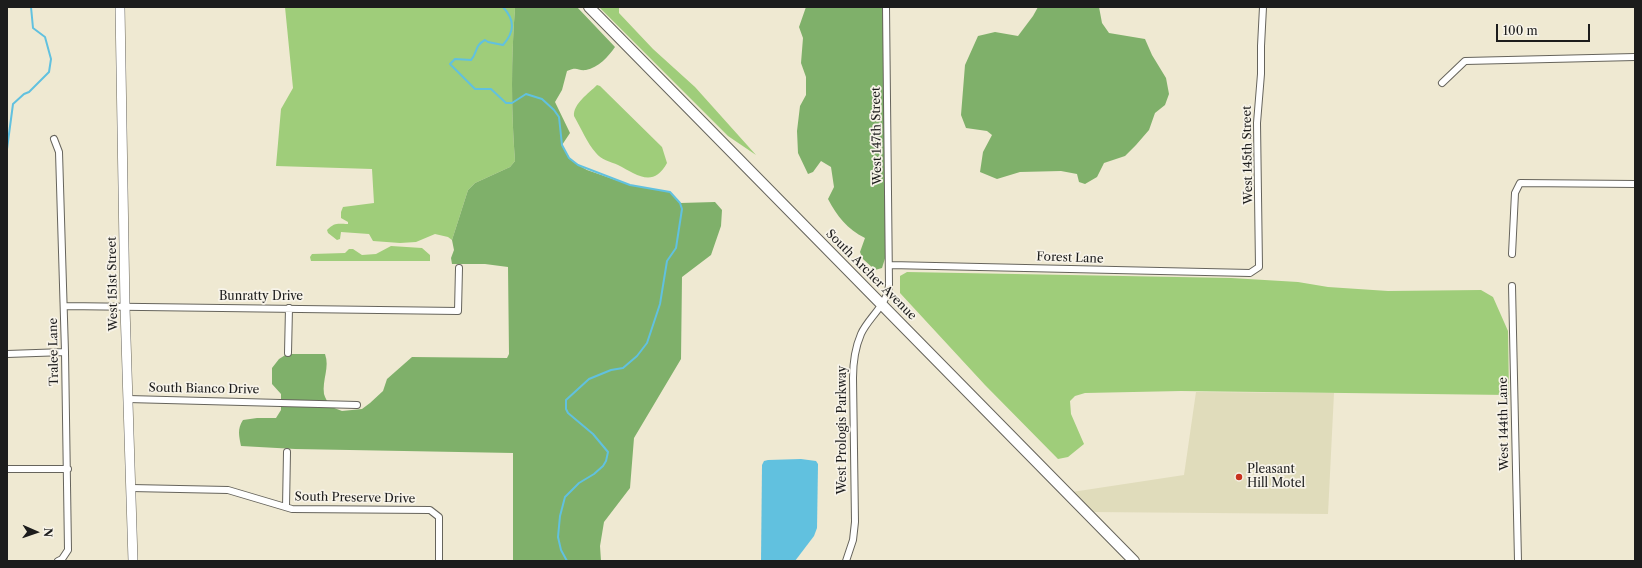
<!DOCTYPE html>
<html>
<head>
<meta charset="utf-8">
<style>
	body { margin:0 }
	#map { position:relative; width:1642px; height:568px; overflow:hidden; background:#efe9d2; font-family:"Libre Caslon Text",serif }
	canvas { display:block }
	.frame { position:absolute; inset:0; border:8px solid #1c1c1c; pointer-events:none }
	.north { position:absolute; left:16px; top:512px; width:40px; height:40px; -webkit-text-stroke:3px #f7f3e8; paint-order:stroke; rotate:92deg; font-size:11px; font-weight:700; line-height:16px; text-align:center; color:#1c1c1c }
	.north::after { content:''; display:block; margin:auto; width:14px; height:18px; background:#1c1c1c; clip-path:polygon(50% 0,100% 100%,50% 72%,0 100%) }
	.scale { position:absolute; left:1496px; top:24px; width:94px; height:18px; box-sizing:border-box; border:2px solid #1c1c1c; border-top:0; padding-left:5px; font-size:12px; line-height:14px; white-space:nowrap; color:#1c1c1c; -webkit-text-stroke:3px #f7f3e8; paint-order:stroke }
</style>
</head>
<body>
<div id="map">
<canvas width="1642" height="568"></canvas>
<div class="frame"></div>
<div class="north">N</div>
<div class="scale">100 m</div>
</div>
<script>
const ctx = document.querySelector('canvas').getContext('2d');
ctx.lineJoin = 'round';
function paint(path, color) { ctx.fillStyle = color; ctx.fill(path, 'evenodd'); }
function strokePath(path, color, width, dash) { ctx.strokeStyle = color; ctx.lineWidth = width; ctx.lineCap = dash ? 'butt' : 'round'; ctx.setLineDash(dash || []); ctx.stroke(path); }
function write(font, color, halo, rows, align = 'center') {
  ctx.font = font + ' "Libre Caslon Text",serif'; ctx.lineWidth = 3.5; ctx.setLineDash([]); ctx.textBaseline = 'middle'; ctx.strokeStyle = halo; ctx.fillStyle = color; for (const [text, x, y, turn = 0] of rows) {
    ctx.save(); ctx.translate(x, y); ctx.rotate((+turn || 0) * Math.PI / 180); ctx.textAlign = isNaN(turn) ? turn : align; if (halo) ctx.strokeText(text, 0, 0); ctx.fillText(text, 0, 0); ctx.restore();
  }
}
paint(new Path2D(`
	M1196,392L1334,393L1328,514L1091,512L1072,492L1184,475Z`), '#e0dcbb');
paint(new Path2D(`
	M285,7H513L515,8C511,61 511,109 515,161L510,167L475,183L468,190L452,240L448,237L435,234L416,242L400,243L373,241L369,234L341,232L340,239L337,240L328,233L327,230C335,222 338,224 348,224V222L341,218V212L343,207L374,203L372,169L276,166L281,109L293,88Z
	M599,7H619V13L653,49L695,87L756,155L728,136Z
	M597,85L600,86L662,147L667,163C653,189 636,174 618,165C611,162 600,159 596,153C587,143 581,128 574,116C573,104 589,93 597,85Z
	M391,246L422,248L430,255V261H311L310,257L312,254L345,253L349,249H353L362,255L376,254Z
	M907,272L1231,278L1298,282L1328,287L1388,291L1481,290L1493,297L1508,331L1509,395L1181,391L1085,393L1075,396L1070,401L1071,414L1084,444L1068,457L1058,459L985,385L900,293V276Z`), '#9fcd7a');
paint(new Path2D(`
	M513,7H577L615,47C609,56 598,68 586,70C577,71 578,66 567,71L562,90L555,102L570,133L562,145L569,158L578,165L587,170L630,185L670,192L680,203L715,202L722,210L721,226L711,255L682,277L681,359L634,438L630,488L604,522L600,546L601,561H513V453L295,449L241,446C239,436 237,429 243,420L257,418H276L281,410V394L272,384V368L279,359L287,354H325C330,367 322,380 324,394C325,398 328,402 329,406L342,411L362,409L370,403L383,391L387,379L412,357L507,358L509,354L508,267L485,264H452L451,258L454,250L452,240L468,190L475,183L510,167L515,161C511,109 511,60 515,8Z
	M806,7H886L887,252L882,268L875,270L863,259L860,252L865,238C847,229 837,216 828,199L834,187L831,167L821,161L813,172L808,174L798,153L797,131L800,106L806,95V77L801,63L803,38L799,27Z
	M1038,7H1099L1102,23L1109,33L1145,39L1152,55L1166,78L1169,94L1165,105L1155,113L1149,130L1136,145L1125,156L1104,163L1097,177L1085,184L1079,182L1077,174L1061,171L1020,172L997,179L980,172L983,152L992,135L987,131L966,128L961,115L965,65L978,36L995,32L1018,36L1033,16Z`), '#7fb06a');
paint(new Path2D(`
	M801,459L816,461L818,464L817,528L814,536L795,561H761L762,465L764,461L768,460Z`), '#61c1df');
strokePath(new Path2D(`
	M503,7C515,20 515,31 503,45L488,42L485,40C474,46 478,52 471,60L455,59L450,64L475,89H491L506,103H512L526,94L542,99L554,110L559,117L562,145L569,158L578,165L630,185L670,192L680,203L682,209L676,248L667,261L660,304L647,343L637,356L623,368L611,370L589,379L566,400V409L568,413L593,434L608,452L606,461L603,466L594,474L579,483L565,497L560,516L558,537L561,550L567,561
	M7,149L13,104L24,94L29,92L49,72L51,59L45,37L33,28L31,7`), '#61c1df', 2);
const street = new Path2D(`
	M1442,83L1465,61L1635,57
	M54,139L59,152L65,352L68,550L62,559L58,561
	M1512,254L1515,193L1520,183L1635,184
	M890,265L1250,273L1259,267L1257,123L1261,74V46L1263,7
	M1512,286L1518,561
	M64,306L458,311L459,268
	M288,353L289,308
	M7,354L65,352
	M128,399L357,405
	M7,469H68
	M131,488L228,490L292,509L430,510L439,517V561
	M286,507L287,452
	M846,561L853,540L855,522L853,378C853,363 855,348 861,334C868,318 888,304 889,285L886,7`);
const secondary = new Path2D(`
	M120,7L125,307L133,561`);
const primary = new Path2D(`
	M589,7L1134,561`);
strokePath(street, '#66645c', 8);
strokePath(secondary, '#66645c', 10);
strokePath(primary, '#66645c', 12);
strokePath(street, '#fff', 6);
strokePath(secondary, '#fff', 9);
strokePath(primary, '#fff', 10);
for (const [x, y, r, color] of [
	[1239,477,4,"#c8321e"]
]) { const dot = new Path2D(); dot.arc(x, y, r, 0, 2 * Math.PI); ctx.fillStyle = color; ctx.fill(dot); strokePath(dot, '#f7f3e8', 1.5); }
write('12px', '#1c1c1c', '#f7f3e8', [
	["West 147th Street",877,136,-91],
	["West 145th Street",1248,155,-91],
	["Forest Lane",1070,258,2],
	["South Archer Avenue",871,275,45],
	["West 151st Street",113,284,-91],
	["Bunratty Drive",261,297],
	["Tralee Lane",54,352,-91],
	["South Bianco Drive",204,389,1],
	["West 144th Lane",1504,424,-91],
	["West Prologis Parkway",843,430,-90],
	["South Preserve Drive",355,498,1]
]);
write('12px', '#1c1c1c', '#f7f3e8', [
	["Pleasant",1247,470],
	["Hill Motel",1247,484]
], 'left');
</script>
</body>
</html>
